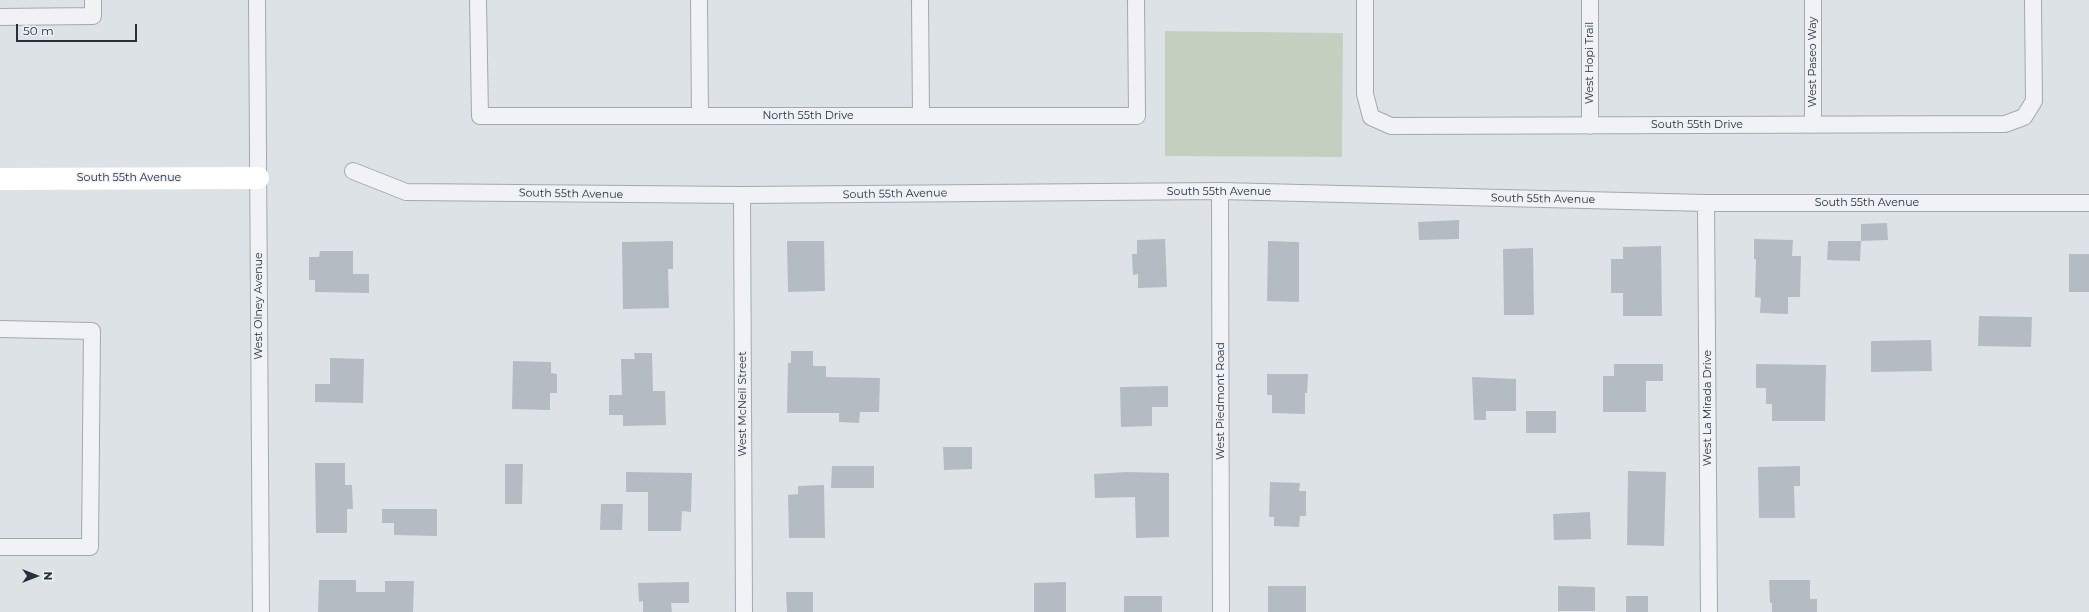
<!DOCTYPE html>
<html>
<head>
<meta charset="utf-8">
<style>
	body { margin:0 }
	#map { position:relative; width:2089px; height:612px; overflow:hidden; background:#dde2e7; font-family:Montserrat,sans-serif }
	canvas { display:block }
	.north { position:absolute; left:16px; top:556px; width:40px; height:40px; -webkit-text-stroke:3px #edf0f5; paint-order:stroke; rotate:90deg; font-size:11px; font-weight:700; line-height:16px; text-align:center; color:#27313d }
	.north::after { content:''; display:block; margin:auto; width:14px; height:18px; background:#27313d; clip-path:polygon(50% 0,100% 100%,50% 72%,0 100%) }
	.scale { position:absolute; left:16px; top:24px; width:121px; height:18px; box-sizing:border-box; border:2px solid #27313d; border-top:0; padding-left:5px; font-size:12px; line-height:14px; white-space:nowrap; color:#27313d; -webkit-text-stroke:3px #edf0f5; paint-order:stroke }
</style>
</head>
<body>
<div id="map">
<canvas width="2089" height="612"></canvas>
<div class="north">N</div>
<div class="scale">50 m</div>
</div>
<script>
const ctx = document.querySelector('canvas').getContext('2d');
ctx.lineJoin = 'round';
function paint(path, color) { ctx.fillStyle = color; ctx.fill(path, 'evenodd'); }
function strokePath(path, color, width, dash) { ctx.strokeStyle = color; ctx.lineWidth = width; ctx.lineCap = dash ? 'butt' : 'round'; ctx.setLineDash(dash || []); ctx.stroke(path); }
function write(font, color, halo, rows, align = 'center') {
  ctx.font = font + ' Montserrat,sans-serif'; ctx.lineWidth = 3; ctx.setLineDash([]); ctx.textBaseline = 'middle'; ctx.strokeStyle = halo; ctx.fillStyle = color; for (const [text, x, y, turn = 0] of rows) {
    ctx.save(); ctx.translate(x, y); ctx.rotate((+turn || 0) * Math.PI / 180); ctx.textAlign = isNaN(turn) ? turn : align; if (halo) ctx.strokeText(text, 0, 0); ctx.fillText(text, 0, 0); ctx.restore();
  }
}
paint(new Path2D(`
	M1165,31L1343,33L1342,157L1165,156Z`), '#c4d0bf');
paint(new Path2D(`
	M1459,220V239L1419,240L1418,222Z
	M1887,223L1888,240L1861,241V224Z
	M1165,239L1167,287L1138,288V274L1133,275L1132,254H1137V240Z
	M1754,239L1793,240L1792,256H1801L1800,297H1788V314L1760,313L1761,298L1755,297L1756,259H1754Z
	M673,241V269H668L669,308L623,309L622,242Z
	M787,241H824L825,291L788,292Z
	M1268,241L1299,242V302L1267,301Z
	M1828,241H1861L1860,261L1827,260Z
	M1661,246L1662,316H1623V293H1611V259H1623V247Z
	M1533,248L1534,315H1504L1503,249Z
	M320,251H353V274H369V293L315,292V280H309V257H319Z
	M2069,254H2089V292H2069Z
	M1979,316L2032,317L2031,347L1978,346Z
	M1931,340L1932,371L1871,372V341Z
	M791,351H813V366H826V377L880,378L879,412H860L859,423L839,422V413H787L788,363H791Z
	M634,353H652L653,391H665L666,425L623,426V415H609V395H622L621,359H635Z
	M330,358L364,359L363,403L315,402V384H330Z
	M513,361L551,362V373L557,374V393H550V410L512,409Z
	M1614,364H1663V381H1646V412H1603V376H1614Z
	M1756,364L1826,365L1825,421H1772V404H1766V388H1756Z
	M1267,374H1308L1307,393H1305V414L1272,413V395H1267Z
	M1472,377L1516,379V411H1486V420H1474Z
	M1168,386V407H1152V426L1121,427L1120,387Z
	M1526,411H1556V433H1526Z
	M943,447H972V469L944,470Z
	M315,463H345V485H352L353,509H347V533H316Z
	M505,464H523L522,504H505Z
	M832,466H874V488H831Z
	M1800,466V486H1794L1795,518H1759L1758,467Z
	M1628,471L1666,472L1664,546L1627,545Z
	M626,472L692,473L691,512L682,511L681,531H648V492H626Z
	M1127,472L1169,473V537L1136,538L1135,497L1095,498L1094,474Z
	M1270,482L1300,483L1299,491H1306V516H1300L1299,527L1274,526V517H1269Z
	M824,485L825,538H789L788,495L798,494V486Z
	M601,504H623L622,530H600Z
	M382,509H437V536L394,535V523H382Z
	M1590,512L1591,539L1554,540L1553,514Z
	M319,580H356V592H385V581H414L413,612H318Z
	M1769,580H1810V599H1817V612H1772V603H1770Z
	M689,582V603H671L672,612H643V601L639,602L638,583Z
	M1066,582V612H1034V583Z
	M1268,586H1306V612H1268Z
	M1558,586L1595,587V611H1558Z
	M786,592H813V612H787Z
	M1124,596H1162V612H1124Z
	M1626,596H1648V612H1626Z`), '#b5bbc3');
const street = new Path2D(`
	M257,0L261,612
	M478,0L480,116H1137L1136,0
	M699,0L700,116
	M920,0L921,116
	M1365,0V94L1371,117L1391,126L2005,124L2024,117L2034,101L2033,0
	M1590,0V126
	M1813,0V125
	M0,17L93,16V0
	M353,171L406,192L742,195L1220,191L1706,203H2089
	M1220,191L1221,612
	M742,195L744,612
	M1706,203L1709,612
	M0,329L92,331L90,547H0`);
strokePath(street, '#a3a9b1', 18);
strokePath(street, '#f0f2f5', 16);
strokePath(new Path2D(`
	M0,179L258,178`), '#fff', 22);
write('11px', '#27313d', '#edf0f5', [
	["West Paseo Way",1813,62,-90],
	["West Hopi Trail",1590,63,-90],
	["North 55th Drive",808,116],
	["South 55th Drive",1697,125],
	["South 55th Avenue",129,178],
	["South 55th Avenue",1219,192],
	["South 55th Avenue",571,194,1],
	["South 55th Avenue",895,194,-1],
	["South 55th Avenue",1543,199,1],
	["South 55th Avenue",1867,203],
	["West Olney Avenue",259,306,-90],
	["West Piedmont Road",1221,401,-90],
	["West McNeil Street",743,404,-90],
	["West La Mirada Drive",1708,408,-90]
]);
</script>
</body>
</html>
